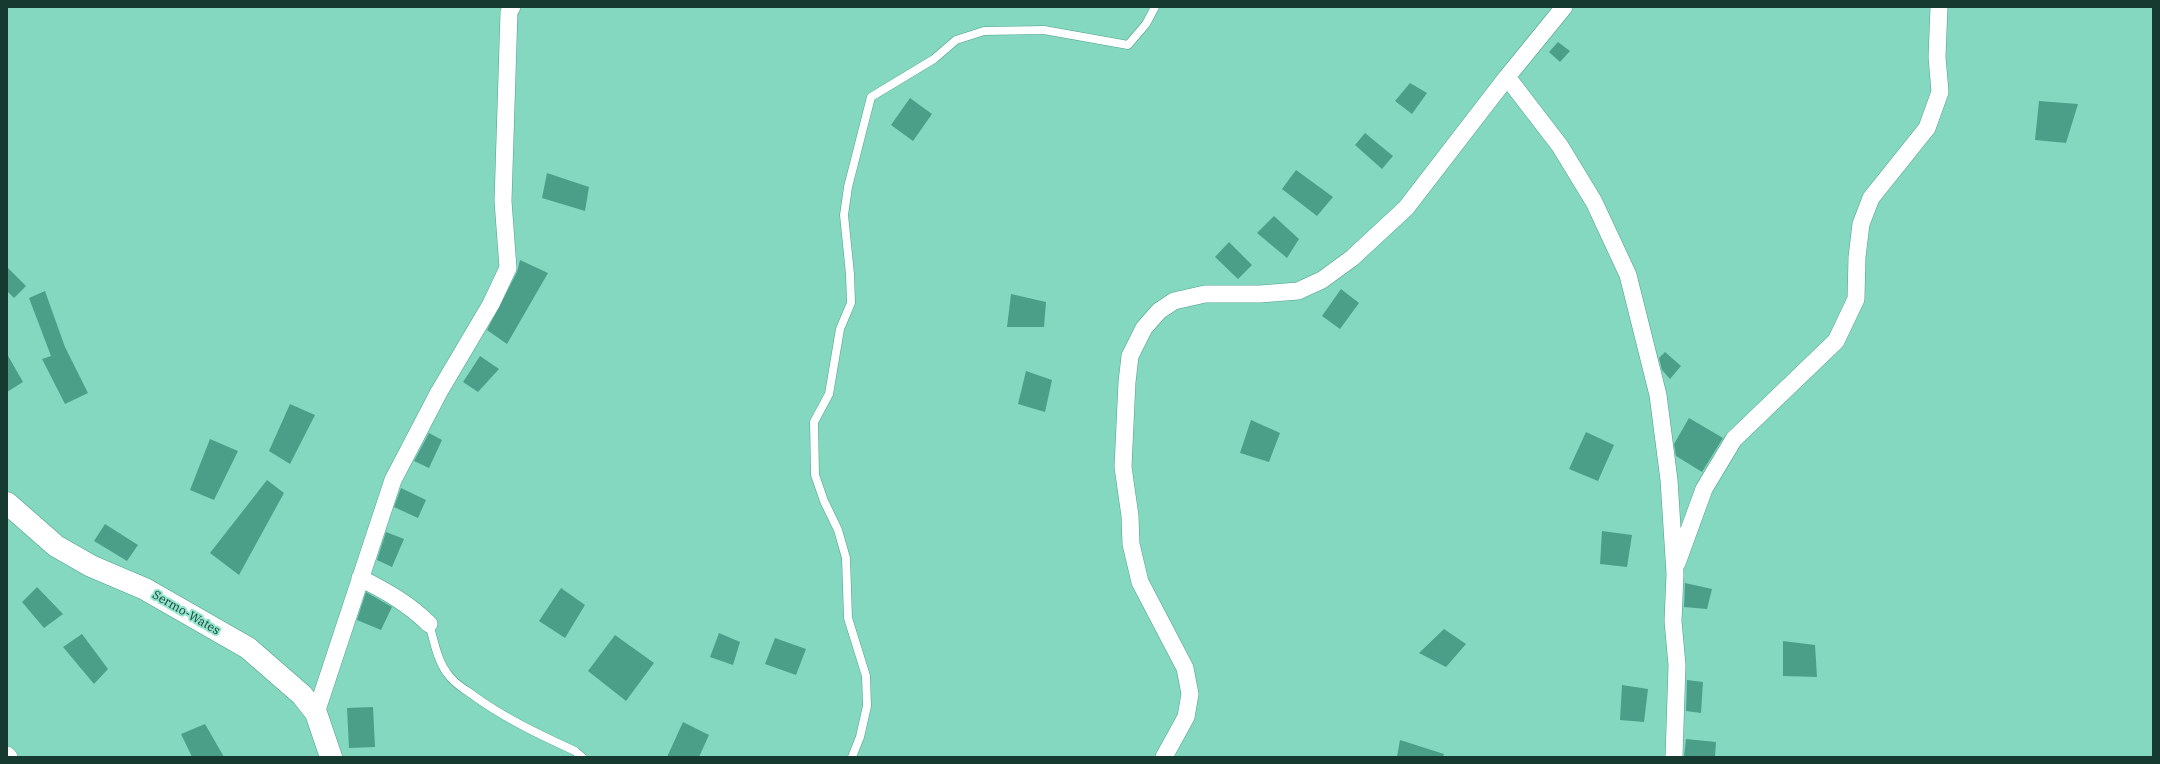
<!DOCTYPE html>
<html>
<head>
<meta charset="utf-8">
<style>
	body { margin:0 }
	#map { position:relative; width:2160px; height:764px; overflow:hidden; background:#84d8bf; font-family:"IBM Plex Serif",serif }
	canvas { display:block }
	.frame { position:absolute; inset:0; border:8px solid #173a30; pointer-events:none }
</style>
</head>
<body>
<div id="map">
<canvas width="2160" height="764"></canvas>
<div class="frame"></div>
</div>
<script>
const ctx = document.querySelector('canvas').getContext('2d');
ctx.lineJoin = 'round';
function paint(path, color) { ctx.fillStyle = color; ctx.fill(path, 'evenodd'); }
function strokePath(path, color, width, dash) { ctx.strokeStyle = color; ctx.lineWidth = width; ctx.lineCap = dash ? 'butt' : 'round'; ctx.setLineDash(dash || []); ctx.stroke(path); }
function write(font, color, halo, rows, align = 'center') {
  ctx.font = font + ' "IBM Plex Serif",serif'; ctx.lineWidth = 4; ctx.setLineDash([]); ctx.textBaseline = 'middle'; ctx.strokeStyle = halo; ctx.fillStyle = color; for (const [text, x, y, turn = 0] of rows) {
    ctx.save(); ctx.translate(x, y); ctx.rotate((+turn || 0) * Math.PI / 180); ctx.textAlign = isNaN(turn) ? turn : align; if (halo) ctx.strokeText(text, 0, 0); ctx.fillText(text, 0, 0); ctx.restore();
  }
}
paint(new Path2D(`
	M1558,42L1570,51L1560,62L1549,52Z
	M1410,83L1427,93L1412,114L1395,101Z
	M910,98L932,114L913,141L891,125Z
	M2039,101L2078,104L2066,143L2035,140Z
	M1365,133L1393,156L1382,169L1355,145Z
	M1296,170L1333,197L1317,216L1282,189Z
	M547,173L589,187L585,211L542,198Z
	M1274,216L1299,239L1287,258L1257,233Z
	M1229,242L1252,265L1238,279L1215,257Z
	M520,260L548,273L507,344L487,330L517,272Z
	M7,267L26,286L14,298L7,291Z
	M1341,289L1359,303L1340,329L1322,316Z
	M45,291L65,347L88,393L65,404L42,359L51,356L29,298Z
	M1011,294L1046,302L1044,327H1007Z
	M1665,352L1681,366L1670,379L1662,370L1659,358Z
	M7,354L23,382L7,392Z
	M480,356L499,369L478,392L463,382Z
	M1026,371L1052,380L1045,412L1018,404Z
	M290,404L315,415L290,464L269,451Z
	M1689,418L1723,438L1702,472L1676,456L1674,444Z
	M1251,420L1280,433L1269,462L1240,453Z
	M1586,432L1614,445L1598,481L1569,469Z
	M429,433L442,440L429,468L414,461Z
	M210,439L238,451L214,500L190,490Z
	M267,480L284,493L239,575L210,553Z
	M401,488L426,500L418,518L394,507Z
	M105,524L138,545L127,561L94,541Z
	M1602,531L1632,535L1627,567L1600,564Z
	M386,532L404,539L392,567L377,560Z
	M1685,583L1712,589L1707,609L1684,607Z
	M37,587L63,614L44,628L22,602Z
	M561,588L585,605L565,638L539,621Z
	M366,592L392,607L381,630L357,620Z
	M1444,629L1466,644L1446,667L1419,653Z
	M719,633L740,642L733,665L710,657Z
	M82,634L108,669L94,684L63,647Z
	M615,635L654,663L626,701L588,671Z
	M775,638L806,649L796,675L765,664Z
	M1783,641L1815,645L1817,677L1783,676Z
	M1687,680L1703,682L1701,713L1686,711Z
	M1622,685L1648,689L1644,722L1620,720Z
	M373,707L375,747L349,748L347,708Z
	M683,722L709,735L699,757H667Z
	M205,724L224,757H192L181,734Z
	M1686,739L1716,742L1715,757H1684Z
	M1400,740L1444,754L1443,757H1397Z`), '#4b9f89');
const service = new Path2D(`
	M429,624C434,640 437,660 447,673C452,681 462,688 470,693C502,717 538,734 575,751L582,757
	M852,757L860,737L867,706L866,676L848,618L846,558L838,530L824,501L815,475L814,422L829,394L840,329L851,303L850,274L844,215L848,187L871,97L934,59L956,40L984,31L1044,30L1128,45L1146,24L1155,7`);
const minor = new Path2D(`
	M1507,77L1560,146L1594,202L1628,275L1658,395L1669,480L1675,574L1673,621L1677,665L1674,757
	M1677,563L1704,489L1734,439L1836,341L1856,299L1857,257L1861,224L1871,198L1927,128L1940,92L1937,57L1939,7
	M360,578C386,591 409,604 429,624
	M316,713L393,480L439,392L491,304L508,268L503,201L509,12L512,7
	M7,755L9,757
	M1164,757L1186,717L1190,694L1185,668L1140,582L1131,544L1130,516L1123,467L1127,382L1130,356L1144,328L1159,311L1174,301L1205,294H1260L1298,291L1322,280L1352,258L1406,208L1507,77L1564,7`);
const secondary = new Path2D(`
	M7,503L56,546L91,566L145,589L248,648L302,695L316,713L331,757`);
strokePath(service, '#4da18a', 9);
strokePath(minor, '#4da18a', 18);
strokePath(secondary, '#4da18a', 23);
strokePath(service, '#fff', 8);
strokePath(minor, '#fff', 17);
strokePath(secondary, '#fff', 22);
write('12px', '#173a30', '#91e5cc', [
	["Sermo-Wates",186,613,30]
]);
</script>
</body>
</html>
